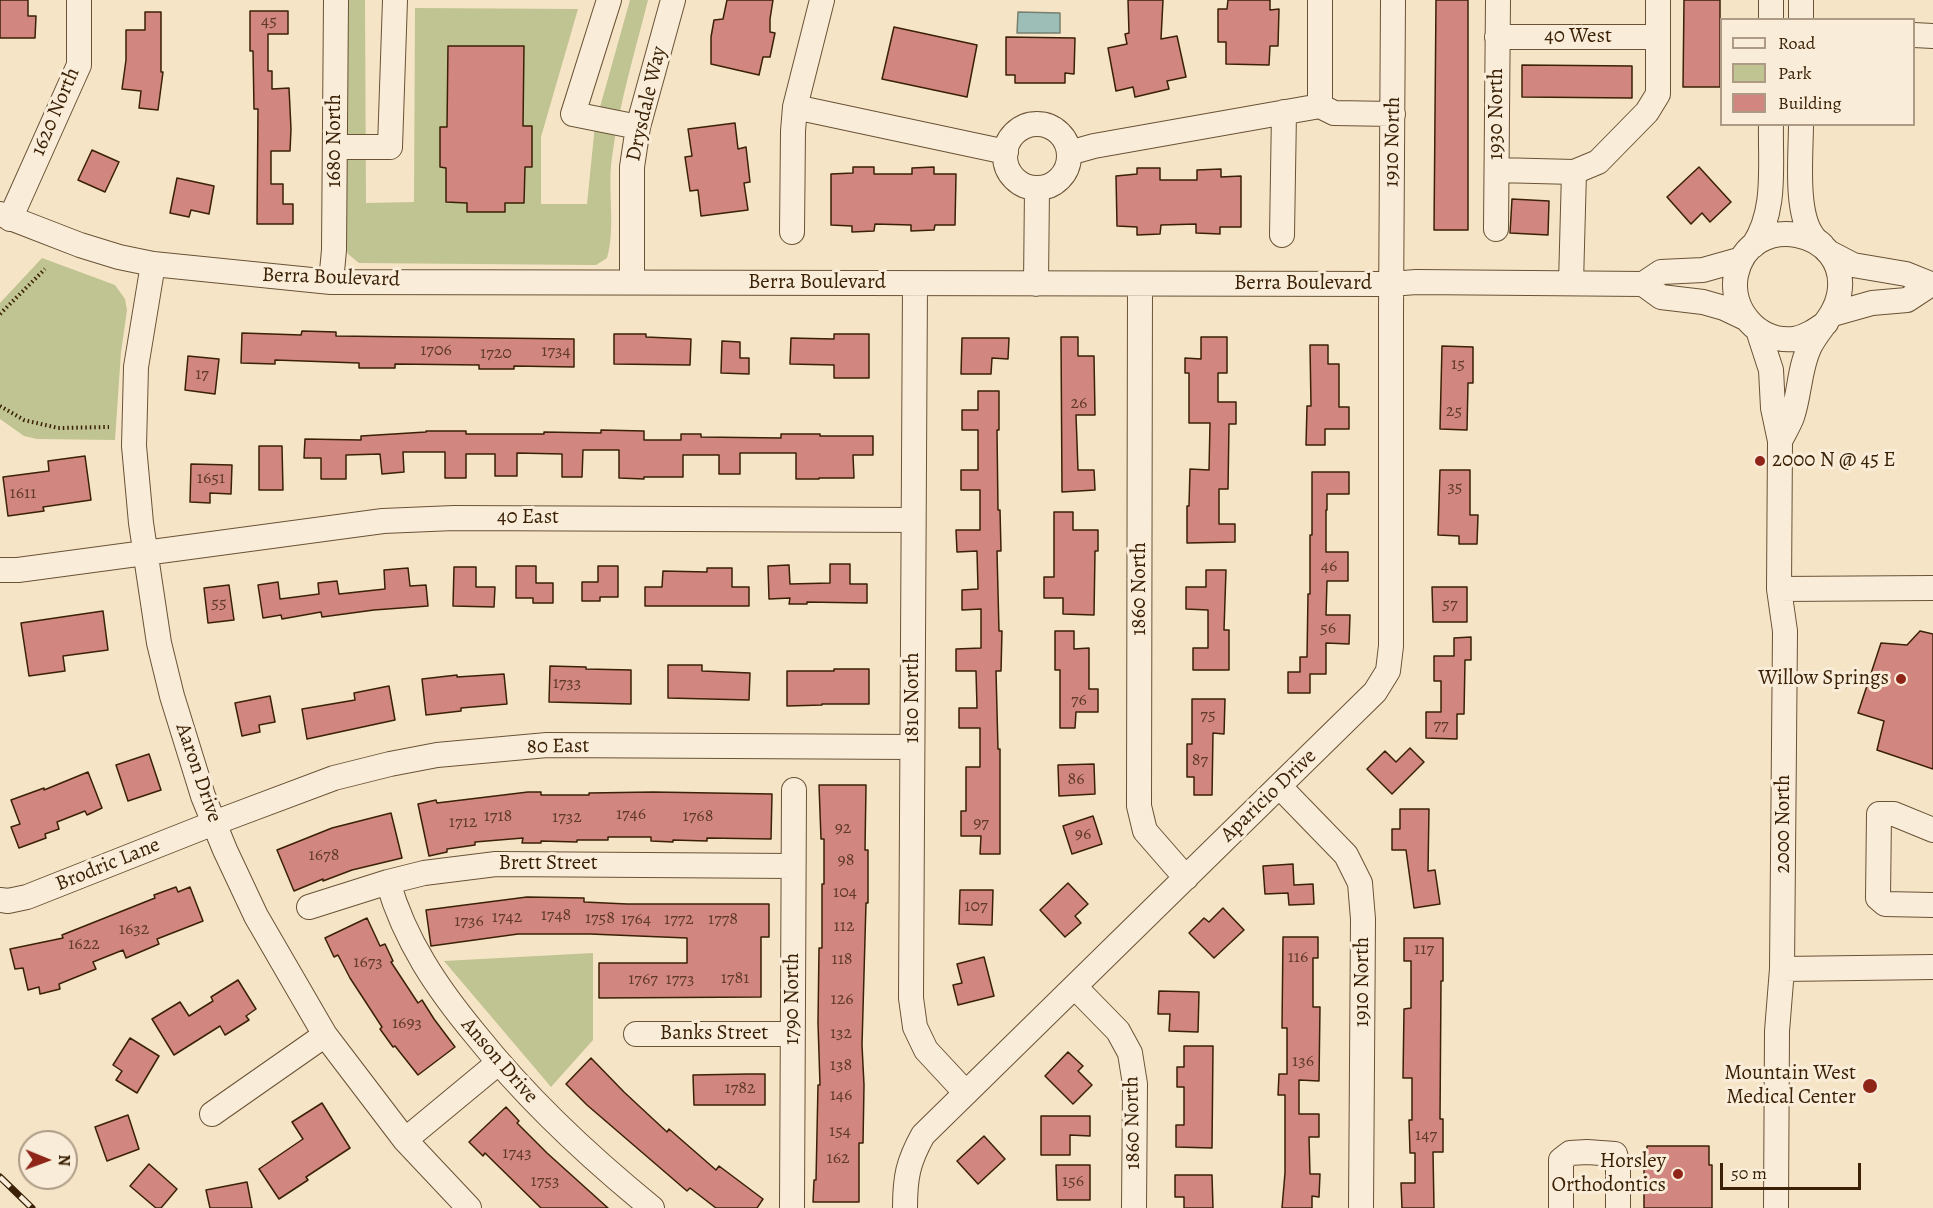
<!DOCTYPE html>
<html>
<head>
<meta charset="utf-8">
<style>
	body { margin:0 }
	#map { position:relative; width:1933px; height:1208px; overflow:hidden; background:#f6e4c6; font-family:Alegreya,serif }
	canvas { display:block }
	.legend { position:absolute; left:1720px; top:18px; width:195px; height:108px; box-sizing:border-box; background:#f9edda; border:2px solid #ad9b85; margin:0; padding:8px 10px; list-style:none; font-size:18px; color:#3b2105 }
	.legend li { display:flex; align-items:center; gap:12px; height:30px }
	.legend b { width:30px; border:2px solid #ad9b85 }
	.north { position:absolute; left:18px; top:1130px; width:60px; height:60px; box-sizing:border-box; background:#f9edda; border:2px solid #ad9b85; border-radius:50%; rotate:91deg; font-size:16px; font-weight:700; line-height:24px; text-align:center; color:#3b2105 }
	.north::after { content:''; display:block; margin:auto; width:21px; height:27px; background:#8f2418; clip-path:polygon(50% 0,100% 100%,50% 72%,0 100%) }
	.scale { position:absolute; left:1720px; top:1163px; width:141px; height:27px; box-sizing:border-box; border:3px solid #3b2105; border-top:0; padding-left:8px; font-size:18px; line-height:21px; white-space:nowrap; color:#3b2105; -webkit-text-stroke:4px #f9edda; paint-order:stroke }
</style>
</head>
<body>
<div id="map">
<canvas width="1933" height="1208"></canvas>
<ul class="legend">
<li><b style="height:8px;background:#f9edda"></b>Road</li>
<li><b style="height:16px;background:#c0c392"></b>Park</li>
<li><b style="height:16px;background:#d18780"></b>Building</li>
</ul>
<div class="north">N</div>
<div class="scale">50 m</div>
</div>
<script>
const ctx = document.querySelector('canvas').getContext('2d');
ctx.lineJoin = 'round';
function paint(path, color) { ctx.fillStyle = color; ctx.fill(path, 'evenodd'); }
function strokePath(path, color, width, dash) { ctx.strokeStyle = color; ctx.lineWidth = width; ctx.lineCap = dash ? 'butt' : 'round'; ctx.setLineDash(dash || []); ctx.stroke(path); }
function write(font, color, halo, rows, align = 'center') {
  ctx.font = font + ' Alegreya,serif'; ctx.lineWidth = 6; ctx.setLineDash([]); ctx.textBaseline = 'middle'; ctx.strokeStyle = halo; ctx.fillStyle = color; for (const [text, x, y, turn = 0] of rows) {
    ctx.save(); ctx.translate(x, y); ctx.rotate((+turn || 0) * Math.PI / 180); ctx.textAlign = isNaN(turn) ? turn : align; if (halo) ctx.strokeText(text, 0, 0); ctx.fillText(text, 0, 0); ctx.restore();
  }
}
paint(new Path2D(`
	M346,0H365L366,203L414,202L415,8L578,9L541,137V204H587L595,125L630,0H648C635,52 619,104 612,157C607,190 616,225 607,258L596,265L359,263L348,254L344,242ZM448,46H523V126L532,127V166L525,167L524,203H505V212H467V203L447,202L446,168L440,167V127H447Z
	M42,258L115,285L125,299L127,310L121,352L115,440L37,439L24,436L0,419V303Z
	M593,953V1040L551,1087L444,961Z`), '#c0c392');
const water = new Path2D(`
	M1018,12L1060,13V33H1017Z`);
paint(water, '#9dbeb7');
strokePath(water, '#767f70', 1.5);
const building = new Path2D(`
	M0,0H28V16H36L35,38H0Z
	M727,0H773L770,19V32L775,33L770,57H763L759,75L711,64V37L714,20L723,19Z
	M1128,0H1163L1161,39L1177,36L1186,77L1167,81L1169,89L1135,97L1133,87L1116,91L1108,48L1127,44L1125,34L1129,33Z
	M1228,0H1270V10L1279,9L1278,46H1270L1269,65L1226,64V42H1218V9H1227Z
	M1436,0H1468V230H1434Z
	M1684,0H1720V87H1683Z
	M250,11H288V34H268V71H272V89L289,88L291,129L290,151H271V184H283V204H293V224H257L258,109H254L253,51H250Z
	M145,12H161V72H163L158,110L139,108L141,91L122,89L126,60V30H145Z
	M894,27L977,45L967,97L882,79Z
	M1006,37L1075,38L1074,74L1065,73V83H1015V75H1006Z
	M448,46H524L523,126H532V167H525L524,203H505V212H467V203L446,202V168L440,167V127H447Z
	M1522,65L1632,66V98L1522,97Z
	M735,123L738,149L746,147L750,182L744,183L748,210L701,216L698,190L690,191L685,157L692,156L688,129Z
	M92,150L119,162L105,192L78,180Z
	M853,167H874V174H912V168L934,167V174H956L955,225H935L934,230L911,231V225L875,224L874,231L852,232V226L831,225V174L853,173Z
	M1699,167L1731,202L1710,222L1702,213L1691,224L1667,197Z
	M1137,168H1160V180H1197V170L1221,169V177L1241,176V227H1220V234L1196,233V224L1161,225L1160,234L1137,235V227L1117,226L1116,176L1137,174Z
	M177,178L214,186L209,214L191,210L189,217L170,213Z
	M1512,199L1549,201L1548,235L1510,233Z
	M302,331L336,332V336L574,339V367L514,366V369H479V365L395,364V368H359V363L275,360V364L241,363L242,333L301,335Z
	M614,334H646V337L691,339L690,365L614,364Z
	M834,334H869V378H834V365L790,364L791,338L834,339Z
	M1061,337H1078V356H1094L1095,415H1076L1078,470H1094L1095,490L1062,492Z
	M1201,337H1227V373H1218V402H1236V424H1229L1228,489H1219V524H1235V542L1187,543V506H1189L1190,469L1209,470L1210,423H1189V373H1185V358L1201,359Z
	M962,338H1009L1008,359L992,358L991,374H961Z
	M722,341L740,342V358H749V374L721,373Z
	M1310,345H1328V364H1339V407H1349V429H1325V445H1306L1307,406H1311Z
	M1442,346L1473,347V383H1468L1467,430L1440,429Z
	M188,356L219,359L215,394L185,390Z
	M978,391H999V430H997L998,510H1000L1001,551H997L999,631H1002L1001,671H996L998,749H1000V854H980L981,836H961V811H966V767H980V728H959V708H977L976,671H956V649L981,648V609L962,610V590L978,589L977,551L957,552L956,530H980V490H961V470H978V430H962V410H978Z
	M601,430L644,431V440H681V434H701V437L781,438V434H820V436H873V455H853L854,478H819V479H796V453H740V474H719V455H683V477H644V479L619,478V450H583L582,477H562V454L517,453V476H495V454H466V478H445V452H403L404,472L382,474L380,454L346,455V479H321V458H304L305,439L361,440V436L426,432V431H466V434H544V432L601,433Z
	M259,446H282L283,490H259Z
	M85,456L91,500L43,507L44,511L8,516L3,477L49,471L48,461Z
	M191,464L232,465L231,494L210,493V503L190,502Z
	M1440,470H1470V515H1478L1477,544H1459V536L1438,535Z
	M1312,472H1349V494H1327V510H1326V552H1348V581H1327L1326,615H1350L1349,644L1326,643V674H1310V693H1288V672H1300V657H1307L1308,594H1310V535H1312Z
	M1054,512H1073V530H1098V551H1095L1094,615L1063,614V598H1044V577H1054Z
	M830,564H850V584H867V603L807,602V604H789L790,598L769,599L768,566L789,565L790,584L830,583Z
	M516,566H536V583H553V603H533V598H516Z
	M598,566H618V597H600V601H582V582H598Z
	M454,567H476V587H495L494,607L453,606Z
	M408,568L410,586L426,585L428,606L374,610L322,617L321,612L282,619L281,615L263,618L258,585L278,582L280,599L319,594L318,583L337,581L339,594L385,589L384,570Z
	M707,568H732V587H749V606H645V587H662L663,571L707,572Z
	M1206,570H1226L1224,630H1229V670H1193V648H1208V610L1186,609V587H1206Z
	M229,585L234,620L208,623L204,588Z
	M1432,587H1467V622H1433Z
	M103,611L108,650L63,656L65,671L29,676L21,623Z
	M1055,631H1074V649L1089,648V689H1098V712H1076L1075,728H1060V670H1055Z
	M1920,631L1933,634V769L1877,750L1884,721L1858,713L1881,643L1907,645Z
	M1471,637V660H1465L1464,714H1457V739L1426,738V712H1441V681H1434V656H1454V638Z
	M668,665H702V671L750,673L749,700L668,698Z
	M550,666L586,667V669L631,670V704L549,702Z
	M834,669H869V704H822V705L787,706V671H834Z
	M504,674L507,704L461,708V711L426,715L422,679L457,675V677Z
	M389,686L395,720L307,739L302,709L355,700L354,693Z
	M270,696L275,722L259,725L260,732L242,736L235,703Z
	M1192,699H1225L1224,734L1213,733L1212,795H1194V777H1187V744H1192Z
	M1410,748L1424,762L1392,794L1367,769L1385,751L1396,762Z
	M149,754L161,790L128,801L116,765Z
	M1094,764L1095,794L1059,796L1058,765Z
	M88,772L102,808L87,815L85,811L57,822L59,829L45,834L46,838L19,848L11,827L20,824L11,800L44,788V790Z
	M819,785H866L865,850H868V903H866L862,1045L864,1085L863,1143H859V1202H813L814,1180H816L818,1085H820L818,1023L819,948H822V884H824V839H821Z
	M528,792H541V795H589V793L653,792L772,794L771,839L707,838V841L673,840V842L651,841V837H608V840H577V842L541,841V843H522L523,838L475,842V845L447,849V852L429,856L418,804L436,800L437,803Z
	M1400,809H1429L1428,871L1435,870L1440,904L1414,908L1406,850H1392V829H1400Z
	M391,813L402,858L352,870L323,881V879L294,891L277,850L332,828Z
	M1093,816L1102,844L1072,854L1063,826Z
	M1293,864L1294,885L1313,884L1314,904L1289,905L1288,893L1265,894L1263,866Z
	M1068,883L1088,904L1075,916L1081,923L1065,937L1040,910Z
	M176,887L178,892L190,887L203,921L157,939L159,944L126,958L123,950L93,962L96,969L59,984L60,989L40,994L39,987L28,990L23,968L15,969L10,949L63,938L62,935L155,898L154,895Z
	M960,890H993L992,925L959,924Z
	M527,897L584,898V902L627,904H769V937H761V997L599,998V963H687V938L590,934H518L431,946L426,910Z
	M1223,908L1244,930L1214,958L1189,933L1204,918L1209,922Z
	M367,918L380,946L385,944L393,961L391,962L418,1003L422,1000L434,1019L455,1047L418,1075L395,1046L393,1047L380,1029L382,1027L350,978L338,955L334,957L325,938Z
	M1283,937H1318V958H1313V1007H1320L1319,1081L1299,1080V1114H1319V1137H1309L1310,1174H1320L1319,1197L1312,1196V1208H1282L1285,1173V1095H1278L1279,1074H1287V1028H1282Z
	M1404,938H1443V981H1441L1440,1119H1443V1152H1433L1434,1208H1402L1401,1183H1415V1153H1410L1409,1120H1412V1078H1403L1404,1009L1411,1008V961H1404Z
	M984,957L994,996L958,1005L953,985L962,983L957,964Z
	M238,980L256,1009L246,1016L249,1020L225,1035L220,1026L174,1055L152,1019L180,1002L189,1016L213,1001L211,997Z
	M1159,991L1199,992L1198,1032L1169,1031L1170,1014H1158Z
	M130,1038L159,1056L137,1093L116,1080L122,1071L113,1065Z
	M1184,1046H1213L1212,1148L1176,1147V1125H1184V1087H1177V1067H1184Z
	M1068,1052L1083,1066L1078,1071L1092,1085L1073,1104L1045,1076Z
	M591,1058L624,1092L667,1132L669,1129L716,1170L719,1166L763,1199L757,1208H716L690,1188L687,1191L587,1105L566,1084Z
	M748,1074H765V1105H694L693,1075Z
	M322,1103L350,1148L306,1177L308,1180L279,1199L259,1169L303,1139L292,1122Z
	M506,1107L519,1121L517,1123L547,1153L608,1208H541L485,1153L483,1156L469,1142Z
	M128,1115L139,1149L107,1161L95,1127Z
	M1041,1116H1090V1136L1070,1135V1155H1041Z
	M984,1136L1005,1159L978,1184L957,1161Z
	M1647,1146H1709V1165H1712V1208H1644V1165H1647Z
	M149,1164L177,1189L161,1208H156L130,1186Z
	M1056,1165H1090V1200H1057Z
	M1175,1175H1212L1213,1208H1184V1197H1175Z
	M247,1182L252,1208H210L206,1190Z`);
paint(building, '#d18780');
strokePath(building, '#3b2105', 1.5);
const minor = new Path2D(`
	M609,0L573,114L638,127
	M1320,0V106L1334,113L1393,114
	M1771,20V0
	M1801,20V0
	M1914,35L1933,36
	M1497,37H1658
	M795,107L822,0
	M1801,124C1801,154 1795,211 1812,235C1814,239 1819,242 1822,245
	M1005 156a32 32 0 1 1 64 0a32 32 0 1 1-64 0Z
	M335,147H390L395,0
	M1069,153L1094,146L1320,106
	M1497,170L1574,172L1598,162L1647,112L1658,94V0
	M0,214L80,245L119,257L153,264L331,282L1391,284L1416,282L1643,284L1661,272L1703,270L1742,259
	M10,219L79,65V0
	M1496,229L1498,0
	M792,232L793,131L795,107L1006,152
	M1282,235L1284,112
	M1753,246C1777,211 1770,165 1771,124
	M1828,252L1853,265L1906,274L1933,285
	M153,264L136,367L134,446L141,523L159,643L172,696L203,796L225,850L256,916L325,1035L405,1140L469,1208
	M331,282L334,250L336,0
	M632,282V167L638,127L673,0
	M1571,283L1574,172
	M915,284L911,998L915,1027L926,1050L966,1093
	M1036,284L1037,188
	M1140,284L1139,806L1145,831L1186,878
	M1643,284L1661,297L1703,302L1724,308L1745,318
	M1833,314L1872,303L1907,300L1930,285
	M1758,330L1771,370L1773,408L1780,441L1779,589L1785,631L1782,969L1777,1031L1776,1208
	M1780,441C1784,433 1789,425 1792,417C1800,394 1799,368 1810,346C1819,328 1835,316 1839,295C1852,228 1749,209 1736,275C1729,309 1758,343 1794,339C1806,337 1816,330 1826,323
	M0,570H18L383,521L454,518L913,520
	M1779,589L1933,588
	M1279,786L1346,855L1360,883L1363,919L1361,1208
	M1933,830L1894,814H1879L1878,898L1885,904L1933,905
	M388,882C405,941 437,988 476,1035C528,1100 588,1156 652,1208
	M0,900L8,901L27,897L214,823L334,778L390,764L437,755L547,745L912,747
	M309,907L388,882L424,873L496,864L793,866
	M1782,969L1933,967
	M1075,987L1118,1031L1130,1053L1135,1084L1134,1208
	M636,1034H792
	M212,1114L325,1035
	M405,1140L498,1063
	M792,1208L794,790
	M905,1208C905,1177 908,1162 923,1135L1375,692L1388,671L1391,646V314L1393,0
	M1561,1208V1160L1570,1153L1587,1152L1615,1154L1618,1166V1208`);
strokePath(minor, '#6a5235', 26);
strokePath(new Path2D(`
	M0,314L45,269
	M0,406L24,420L58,428L109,427`), '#3b2105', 4, [1.5, 3]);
strokePath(minor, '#f9edda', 24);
const rail = new Path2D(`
	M0,1177L32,1208`);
strokePath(rail, '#3b2105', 7);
strokePath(rail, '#f9edda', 4.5, [14]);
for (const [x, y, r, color] of [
	[1760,461,6,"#8f2418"],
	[1901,679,6,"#8f2418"],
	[1870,1086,8,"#8f2418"],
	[1678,1174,6,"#8f2418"]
]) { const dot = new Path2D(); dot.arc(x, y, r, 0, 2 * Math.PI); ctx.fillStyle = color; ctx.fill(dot); strokePath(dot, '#f9edda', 2); }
write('18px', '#603a24', null, [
	["45",269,22],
	["1706",436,351],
	["1734",556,352],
	["1720",496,354],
	["15",1458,365],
	["17",202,375],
	["26",1079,404],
	["25",1454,412],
	["1651",211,479],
	["35",1455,488],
	["1611",23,494],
	["46",1329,567],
	["55",219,604],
	["57",1450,605],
	["56",1328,629],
	["1733",567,684],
	["76",1079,701],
	["75",1208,716],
	["77",1441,726],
	["87",1200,761],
	["86",1076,780],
	["1746",631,815],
	["1718",498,817],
	["1768",698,817],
	["1732",567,818],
	["1712",463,823],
	["97",981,824],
	["92",843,829],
	["96",1083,835],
	["1678",324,856],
	["98",846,861],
	["104",845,893],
	["107",976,907],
	["1748",556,916],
	["1742",507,918],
	["1758",600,919],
	["1764",636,920],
	["1772",679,920],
	["1778",723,920],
	["1736",469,922],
	["112",844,927],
	["1632",134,930],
	["1622",84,945],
	["117",1424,950],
	["116",1298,958],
	["118",842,960],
	["1673",368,963],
	["1781",735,979],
	["1767",643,980],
	["1773",680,980],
	["126",842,1000],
	["1693",407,1024],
	["132",841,1034],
	["136",1303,1062],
	["138",841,1066],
	["1782",740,1089],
	["146",841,1096],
	["154",840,1132],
	["147",1426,1136],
	["1743",517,1154],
	["162",838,1159],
	["1753",545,1182],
	["156",1073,1182]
]);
write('21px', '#3b2105', '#f9edda', [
	["40 West",1578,37],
	["Drysdale Way",647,104,-77],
	["1620 North",56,112,-67],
	["1930 North",1497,114,-90],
	["1680 North",335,141,-90],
	["1910 North",1393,142,-89],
	["Berra Boulevard",331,278,2],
	["Berra Boulevard",817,283],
	["Berra Boulevard",1303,284],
	["40 East",528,518],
	["1860 North",1140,589,-90],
	["1810 North",913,698,-90],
	["80 East",558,747,-1],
	["Aaron Drive",198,773,71],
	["Aparicio Drive",1269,796,-44],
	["2000 North",1784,824,-90],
	["Brett Street",548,864],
	["Brodric Lane",108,865,-22],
	["1910 North",1363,982,-90],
	["1790 North",793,999,-90],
	["Banks Street",714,1034],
	["Anson Drive",499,1061,49],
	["1860 North",1133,1123,-91]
]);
write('21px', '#3b2105', '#f9edda', [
	["2000 N @ 45 E",1772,461,"left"],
	["Willow Springs",1889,679],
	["Mountain West",1856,1074],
	["Medical Center",1856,1098],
	["Horsley",1666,1162],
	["Orthodontics",1666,1186]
], 'right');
</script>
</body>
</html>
